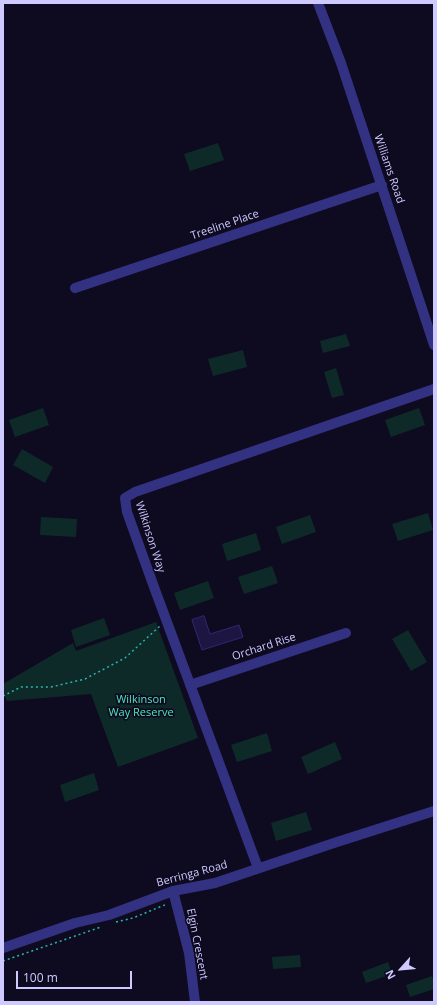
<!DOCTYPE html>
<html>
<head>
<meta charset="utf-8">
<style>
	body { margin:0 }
	#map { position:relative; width:437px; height:1005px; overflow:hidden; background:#0e0b20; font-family:"Open Sans",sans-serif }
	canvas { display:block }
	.frame { position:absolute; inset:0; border:4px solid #cecaff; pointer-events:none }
	.north { position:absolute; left:381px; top:949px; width:40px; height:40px; -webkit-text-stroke:3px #0e0b20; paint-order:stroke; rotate:243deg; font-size:11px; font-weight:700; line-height:16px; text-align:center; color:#cecaff }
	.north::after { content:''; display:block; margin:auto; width:14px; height:18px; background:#cecaff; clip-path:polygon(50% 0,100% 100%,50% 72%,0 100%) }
	.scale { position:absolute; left:16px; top:971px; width:116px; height:18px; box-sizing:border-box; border:2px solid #cecaff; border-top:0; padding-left:5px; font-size:12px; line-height:14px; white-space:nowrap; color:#cecaff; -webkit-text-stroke:3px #0e0b20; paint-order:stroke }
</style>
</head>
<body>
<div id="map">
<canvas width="437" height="1005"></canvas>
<div class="frame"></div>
<div class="north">N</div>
<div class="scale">100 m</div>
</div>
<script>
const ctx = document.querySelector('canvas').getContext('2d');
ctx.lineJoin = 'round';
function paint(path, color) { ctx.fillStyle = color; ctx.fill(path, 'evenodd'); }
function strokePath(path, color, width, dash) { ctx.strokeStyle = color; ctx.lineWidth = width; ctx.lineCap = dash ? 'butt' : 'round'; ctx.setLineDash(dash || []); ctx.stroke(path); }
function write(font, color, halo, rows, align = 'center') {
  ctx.font = font + ' "Open Sans",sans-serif'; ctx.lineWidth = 3.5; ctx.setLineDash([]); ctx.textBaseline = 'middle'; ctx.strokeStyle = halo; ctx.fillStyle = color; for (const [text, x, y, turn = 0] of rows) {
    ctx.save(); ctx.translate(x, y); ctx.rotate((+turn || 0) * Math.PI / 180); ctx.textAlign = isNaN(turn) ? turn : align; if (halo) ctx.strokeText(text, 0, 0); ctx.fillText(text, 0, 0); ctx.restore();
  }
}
paint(new Path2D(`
	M218,143L224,160L190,171L184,154Z
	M346,334L350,346L323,353L320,341Z
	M243,350L247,367L213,376L208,359Z
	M336,368L344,395L332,398L324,372Z
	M43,408L49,425L15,437L9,420Z
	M419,408L425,425L391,437L385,420Z
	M22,449L53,467L45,483L13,465Z
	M428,513L433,530L398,541L392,524Z
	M310,515L316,532L282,544L276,527Z
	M41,517L77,519L76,537L40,535Z
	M256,533L261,550L227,561L222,544Z
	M272,566L278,583L244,594L238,577Z
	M208,581L214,598L180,610L174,593Z
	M104,618L110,635L76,647L71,630Z
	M156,622L198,738L118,767L91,694L7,701L3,693V684L73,643L76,651Z
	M408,630L427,662L411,671L392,639Z
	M267,733L272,751L237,762L231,745Z
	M335,742L342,759L308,774L301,757Z
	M94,773L99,790L65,802L60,785Z
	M306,812L312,830L276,841L271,823Z
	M300,955L301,967L273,969L272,957Z
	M388,962L392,974L366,983L362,972Z
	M432,976L434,982V989L410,997L406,985Z`), '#0e2a28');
const building = new Path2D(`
	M204,616L210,634L239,625L243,637L202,650L192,620Z`);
paint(building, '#1d1642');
strokePath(building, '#322670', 1);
strokePath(new Path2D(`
	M3,696L21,687H51L85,679L125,658L160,626
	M116,922L133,918L167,904
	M3,961L101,927`), '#24b8aa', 1.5, [2, 3]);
strokePath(new Path2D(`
	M318,3L341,63L434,345
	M75,288L382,185
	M190,685L346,633
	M258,868L154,587L127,512L125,498L135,492L434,389
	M173,891L189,953L195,1002
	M3,948L75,923L109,915L173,891L215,883L334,843L434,811`), '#333282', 10);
write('11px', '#cecaff', '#0e0b20', [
	["Williams Road",389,169,71],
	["Treeline Place",225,225,-19],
	["Wilkinson Way",150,537,72],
	["Orchard Rise",264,647,-18],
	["Berringa Road",192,874,-15],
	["Elgin Crescent",197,944,79]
]);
write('11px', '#4de7bc', '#0e0b20', [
	["Wilkinson",141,700],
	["Way Reserve",141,713]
]);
</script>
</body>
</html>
